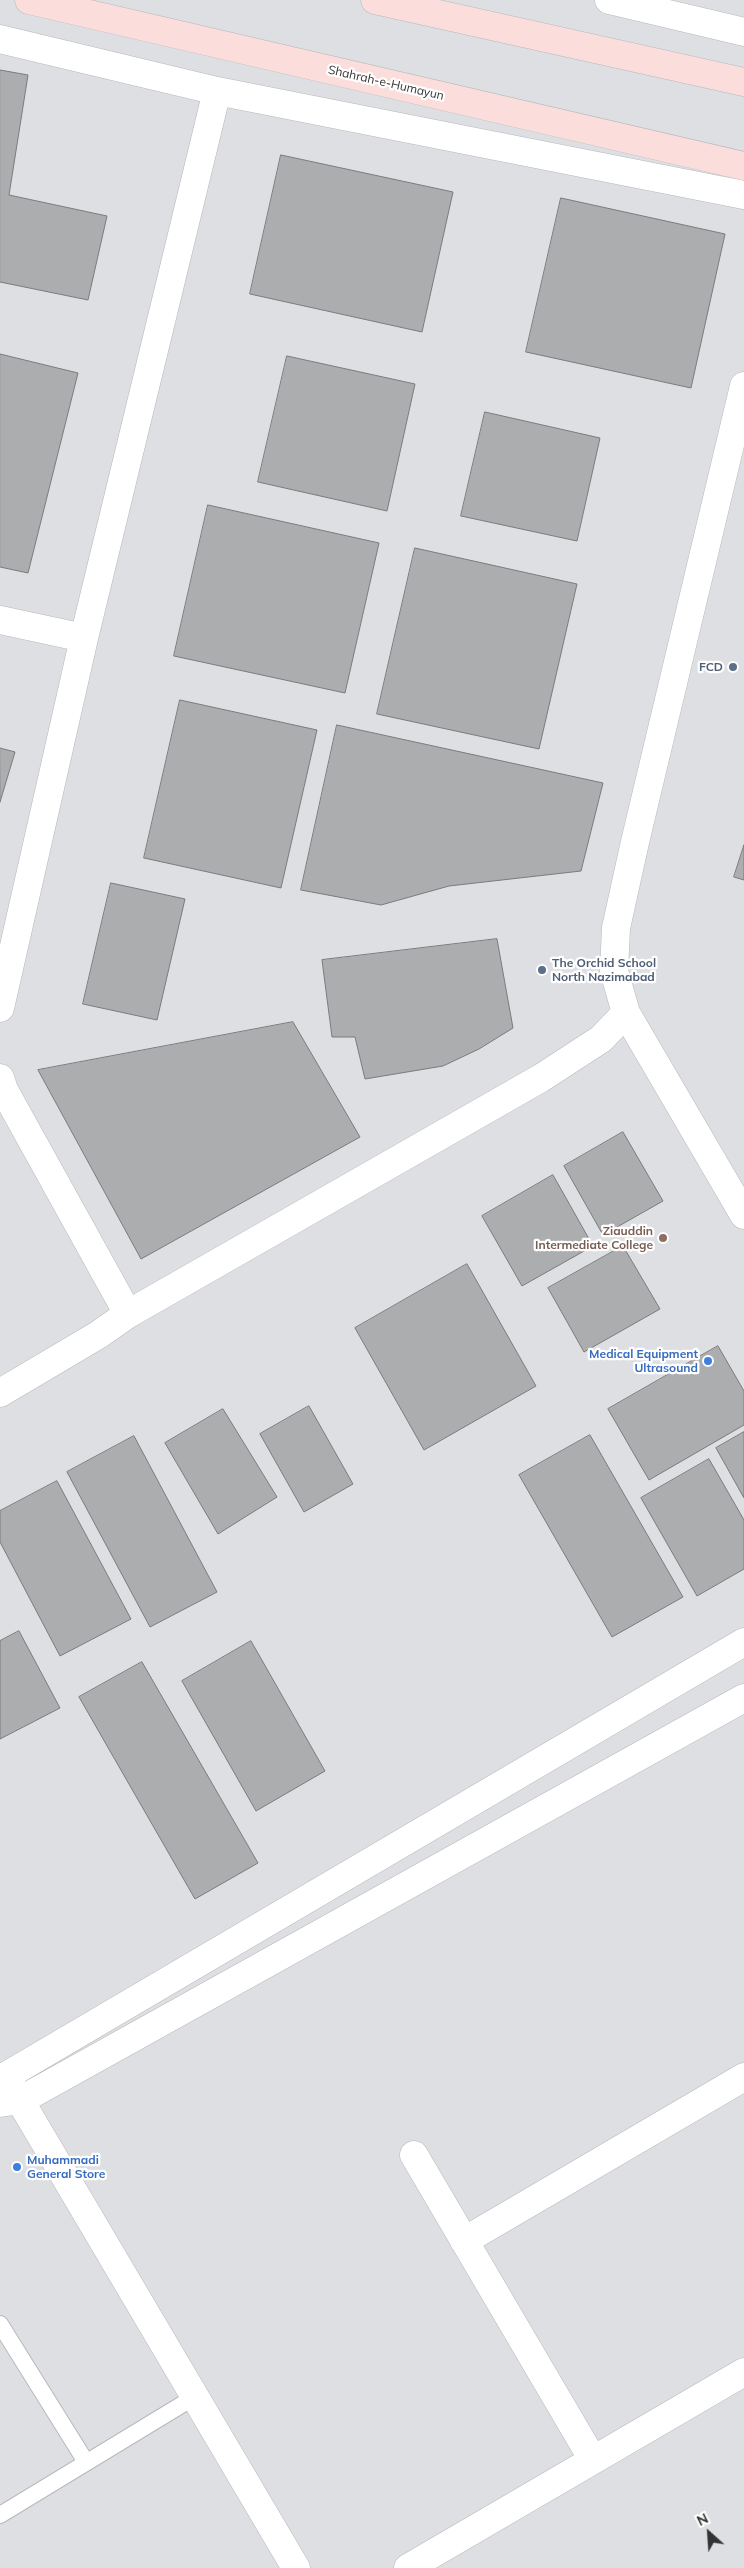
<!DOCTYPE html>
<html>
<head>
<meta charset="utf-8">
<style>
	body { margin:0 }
	#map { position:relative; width:744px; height:2568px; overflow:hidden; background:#dedfe2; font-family:Mulish,sans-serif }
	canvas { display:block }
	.north { position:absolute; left:684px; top:2508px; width:50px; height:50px; -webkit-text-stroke:4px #fff; paint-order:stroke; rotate:334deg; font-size:14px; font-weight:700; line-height:20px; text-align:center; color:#333334 }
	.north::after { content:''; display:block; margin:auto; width:18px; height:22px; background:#333334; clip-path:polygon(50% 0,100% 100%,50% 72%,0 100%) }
</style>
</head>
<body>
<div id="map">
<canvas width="744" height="2568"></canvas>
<div class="north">N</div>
</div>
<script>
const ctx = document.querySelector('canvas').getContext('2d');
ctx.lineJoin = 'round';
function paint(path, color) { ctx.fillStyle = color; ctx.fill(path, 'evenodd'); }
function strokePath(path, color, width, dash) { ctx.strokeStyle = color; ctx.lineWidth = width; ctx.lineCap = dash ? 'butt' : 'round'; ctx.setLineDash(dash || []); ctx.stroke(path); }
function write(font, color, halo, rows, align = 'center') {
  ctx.font = font + ' Mulish,sans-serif'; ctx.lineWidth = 4.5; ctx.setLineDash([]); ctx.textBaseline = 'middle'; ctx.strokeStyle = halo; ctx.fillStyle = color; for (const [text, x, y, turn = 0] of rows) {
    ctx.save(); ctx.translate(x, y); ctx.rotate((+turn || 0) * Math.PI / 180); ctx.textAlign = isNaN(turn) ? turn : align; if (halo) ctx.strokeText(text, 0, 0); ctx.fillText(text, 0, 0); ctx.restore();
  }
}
const building = new Path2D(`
	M0,70L28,75L9,195L107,216L88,300L0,282Z
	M281,155L453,192L422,332L250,294Z
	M561,198L725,234L691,388L526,352Z
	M0,354L78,373L28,573L0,567Z
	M287,356L415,384L387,511L258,482Z
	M485,412L600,438L577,541L461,516Z
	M208,505L379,543L345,693L174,656Z
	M415,548L577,584L539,749L377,714Z
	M180,700L317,730L281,888L144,858Z
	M337,725L603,783L581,871L449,886L381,905L301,890Z
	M0,748L15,752L0,802Z
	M744,845V880L734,877Z
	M111,883L185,899L157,1020L83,1004Z
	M497,939L513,1028L479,1049L443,1066L365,1079L355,1037H332L322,960Z
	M293,1022L360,1137L141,1259L38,1070Z
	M623,1132L663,1201L603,1235L564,1166Z
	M553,1175L593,1246L522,1286L482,1216Z
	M623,1246L660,1309L584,1352L548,1288Z
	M467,1264L536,1386L424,1450L355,1328Z
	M718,1346L744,1391V1425L649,1480L608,1409Z
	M309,1406L353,1484L304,1512L260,1434Z
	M223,1409L277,1497L218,1534L165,1443Z
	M744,1432V1498L716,1448Z
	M590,1435L683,1597L612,1637L519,1475Z
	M134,1436L217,1592L150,1627L67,1472Z
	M709,1459L744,1520V1569L697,1596L641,1498Z
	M57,1481L131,1619L60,1656L0,1542V1511Z
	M19,1631L60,1708L0,1739V1641Z
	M251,1641L325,1771L256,1811L182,1681Z
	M142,1662L258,1863L195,1899L79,1697Z`);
paint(building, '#acadaf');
strokePath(building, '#7a7b7d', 1);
const service = new Path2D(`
	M0,2324L86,2462
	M0,2515L196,2396`);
const minor = new Path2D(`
	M609,0L744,32
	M0,39L217,91L744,195
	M744,386L635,842L616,928L614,971L626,1013L744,1215
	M0,620L84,638
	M0,1008L84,638L217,91
	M0,1078L4,1090L128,1314
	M0,1393L98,1335L128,1314L541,1078L601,1039L626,1013
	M11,2085L296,2568
	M0,2101L6,2076L744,1642
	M0,2103L21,2100L744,1698
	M414,2155L593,2460
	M464,2241L744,2077
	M408,2568L744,2372`);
const secondary = new Path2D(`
	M29,0L744,166
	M375,0L744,82`);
strokePath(service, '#b7b8bb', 18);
strokePath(minor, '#b7b8bb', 29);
strokePath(secondary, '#b7b8bb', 29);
strokePath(service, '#fff', 16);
strokePath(minor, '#fff', 28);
strokePath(secondary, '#fbdddc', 28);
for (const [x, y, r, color] of [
	[733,667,5,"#5c6f8a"],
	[542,970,5,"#5c6f8a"],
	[663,1238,5,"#8d6e63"],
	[708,1361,5,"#3f7fe0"],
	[17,2167,5,"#3f7fe0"]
]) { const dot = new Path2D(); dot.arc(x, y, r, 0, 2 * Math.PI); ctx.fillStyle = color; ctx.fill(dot); strokePath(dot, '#fff', 2); }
write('12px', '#333334', '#fff', [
	["Shahrah-e-Humayun",386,83,13]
]);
write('bold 12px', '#4e5e75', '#fff', [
	["FCD",723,667],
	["The Orchid School",552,963,"left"],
	["North Nazimabad",552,977,"left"]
], 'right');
write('bold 12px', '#785e54', '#fff', [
	["Ziauddin",653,1231],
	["Intermediate College",653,1245]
], 'right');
write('bold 12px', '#366cbe', '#fff', [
	["Medical Equipment",698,1354],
	["Ultrasound",698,1368],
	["Muhammadi",27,2160,"left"],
	["General Store",27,2174,"left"]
], 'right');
</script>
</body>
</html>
